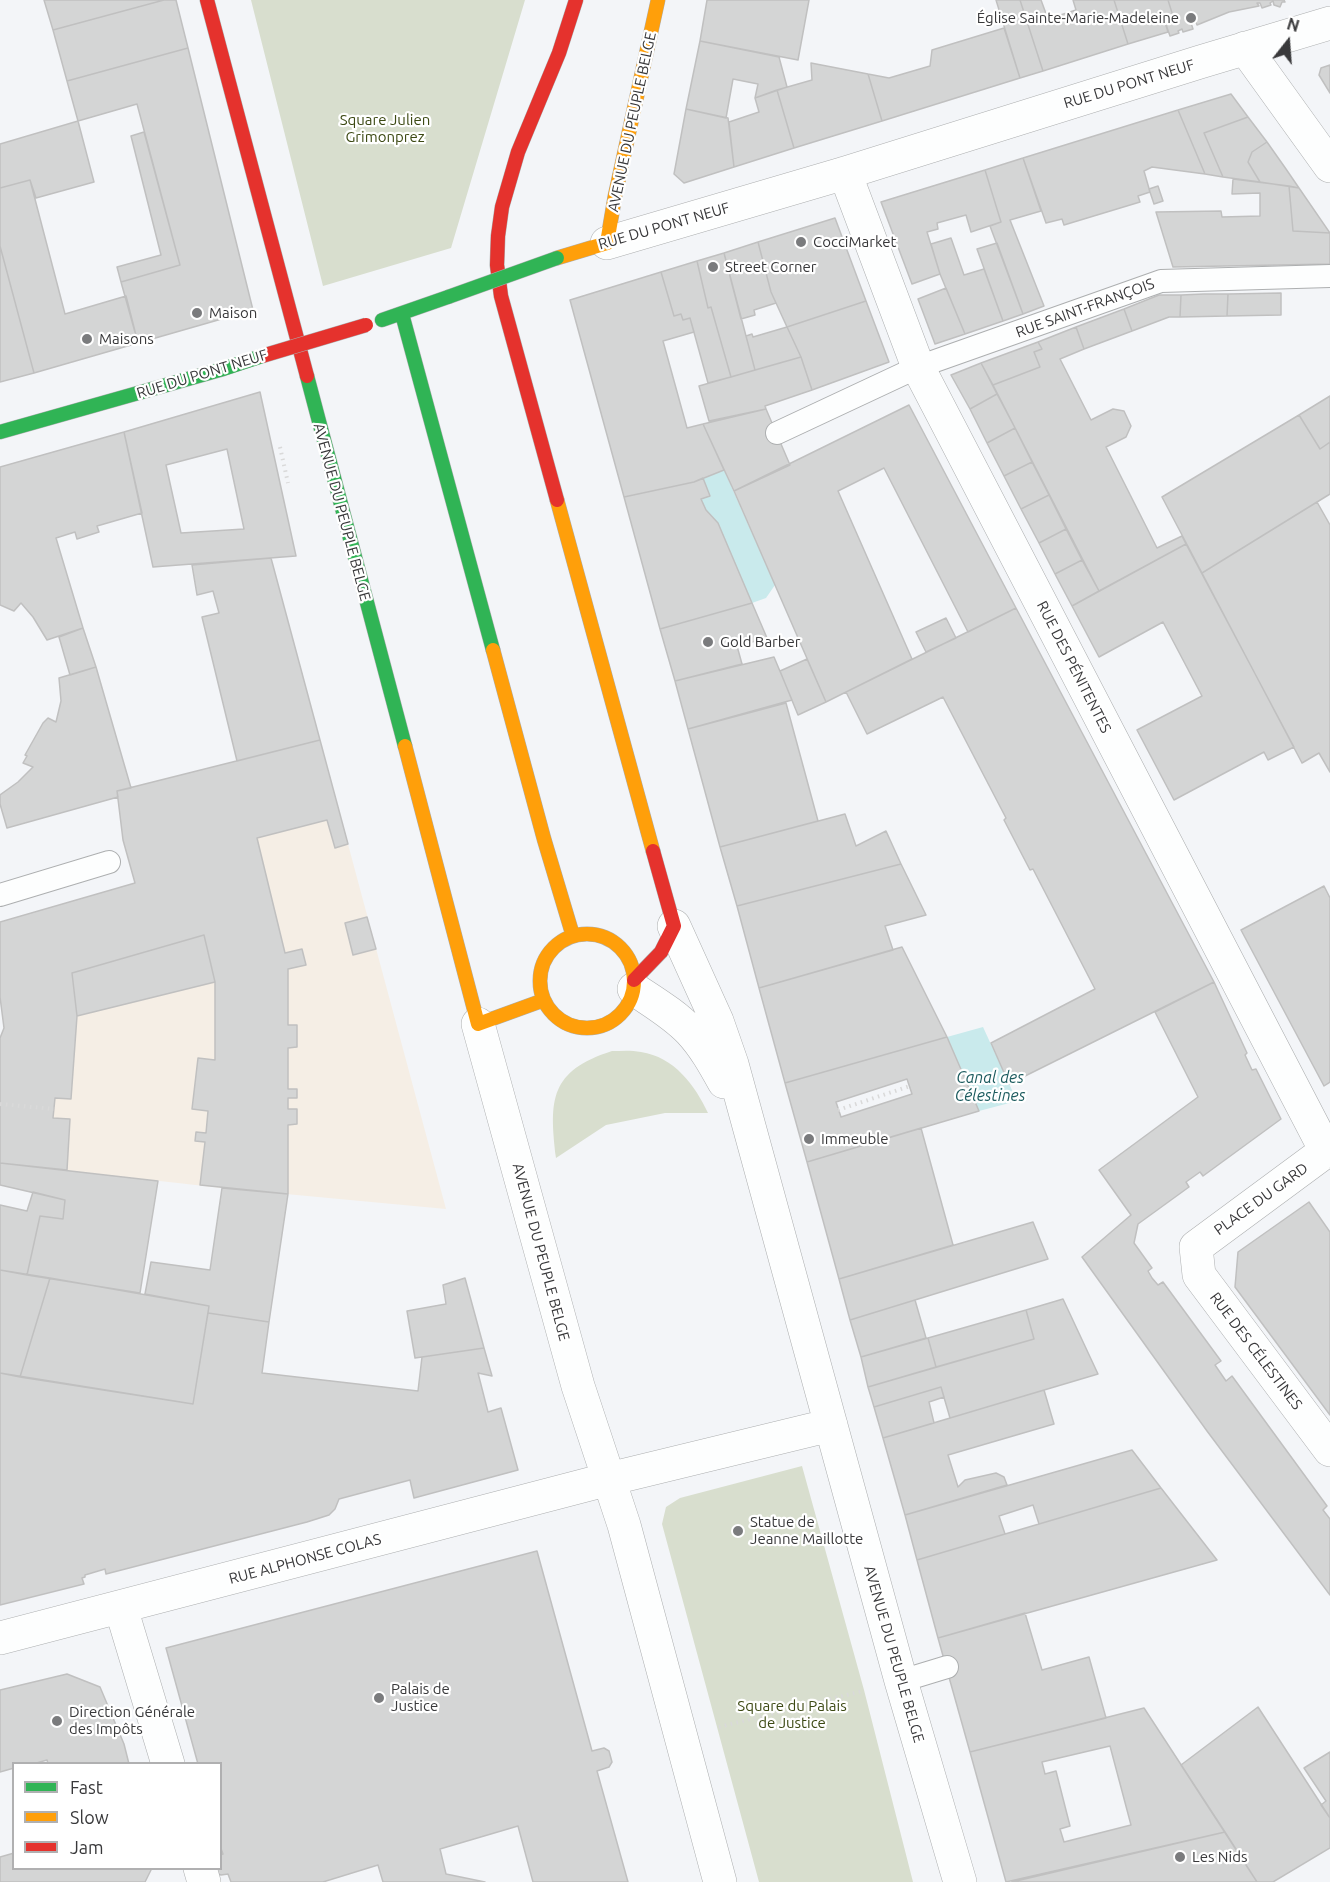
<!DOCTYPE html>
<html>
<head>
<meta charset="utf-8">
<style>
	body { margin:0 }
	#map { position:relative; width:1330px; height:1882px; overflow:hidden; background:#f3f5f8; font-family:Ubuntu,sans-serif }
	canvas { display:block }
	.legend { position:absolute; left:12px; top:1762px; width:210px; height:108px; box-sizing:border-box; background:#fff; border:2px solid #b0b0b1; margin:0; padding:8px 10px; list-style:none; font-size:18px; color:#39393b }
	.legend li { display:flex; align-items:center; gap:12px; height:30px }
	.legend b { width:30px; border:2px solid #b0b0b1 }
	.north { position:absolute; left:1258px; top:12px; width:60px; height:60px; -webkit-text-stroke:4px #fff; paint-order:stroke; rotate:17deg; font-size:16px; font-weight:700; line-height:24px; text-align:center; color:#39393b }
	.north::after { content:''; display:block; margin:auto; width:21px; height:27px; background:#39393b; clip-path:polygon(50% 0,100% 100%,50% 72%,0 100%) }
</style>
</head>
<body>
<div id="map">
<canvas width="1330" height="1882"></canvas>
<ul class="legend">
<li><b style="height:8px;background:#30b455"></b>Fast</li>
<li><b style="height:8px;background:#ff9f0a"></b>Slow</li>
<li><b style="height:8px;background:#e5322d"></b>Jam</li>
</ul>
<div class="north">N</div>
</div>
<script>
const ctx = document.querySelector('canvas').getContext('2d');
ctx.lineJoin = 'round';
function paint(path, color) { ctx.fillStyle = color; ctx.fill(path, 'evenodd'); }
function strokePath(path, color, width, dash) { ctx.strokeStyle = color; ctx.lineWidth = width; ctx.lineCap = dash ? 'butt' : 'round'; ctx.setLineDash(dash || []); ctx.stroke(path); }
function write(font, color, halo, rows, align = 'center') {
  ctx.font = font + ' Ubuntu,sans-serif'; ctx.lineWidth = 4.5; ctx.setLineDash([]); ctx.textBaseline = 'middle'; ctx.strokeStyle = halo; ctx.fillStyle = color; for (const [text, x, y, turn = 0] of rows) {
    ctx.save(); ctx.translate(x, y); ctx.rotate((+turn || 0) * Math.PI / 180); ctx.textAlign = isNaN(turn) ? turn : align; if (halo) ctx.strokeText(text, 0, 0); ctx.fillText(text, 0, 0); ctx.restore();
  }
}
paint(new Path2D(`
	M320,740L446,1209L222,1188L0,1163V1038L4,1028L0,997V922L135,883L123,840L117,791Z`), '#f5eee5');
paint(new Path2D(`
	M251,0H525L451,248L323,286Z
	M612,1051C621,1051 631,1050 641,1052C674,1057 695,1085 708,1113H665L606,1125L556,1158C549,1099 550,1071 612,1051Z
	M802,1466L864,1690L913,1882H759L662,1524L666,1507L680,1498Z`), '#d8dece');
paint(new Path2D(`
	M724,470L775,585L766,598L752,603L718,523L706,510L701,499L710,496L703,478Z
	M983,1027L1017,1101L979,1111L947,1037Z`), '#c9eaec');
const building = new Path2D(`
	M44,0H164L53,30Z
	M164,0H176L188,48L67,81L53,30Z
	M707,0H809L798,60L700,41Z
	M996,0H1020L1043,71L1020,78Z
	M1020,0H1041L1048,19L1076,10L1073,0H1114L1128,44L1043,71Z
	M1114,0H1168L1173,16L1164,19L1168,32L1128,44Z
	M1168,0H1284L1285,2H1282L1280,7L1274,5L1273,1L1270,3L1271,5L1262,8L1260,3H1257L1259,6L1229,12L1197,25L1196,22L1191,23L1193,29L1183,32L1182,29L1178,31L1179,33L1170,36L1164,19L1173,16Z
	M1004,28L1020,78L882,121L868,74L889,78L930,66L932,50Z
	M700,41L779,57L787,87L755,98L758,84L733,79L726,118L686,109Z
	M188,48L253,310L138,343L121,282L180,265L137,104L78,121L67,81Z
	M811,63L868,74L882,121L794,148L777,90L812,80Z
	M1330,65V93L1319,75L1321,68Z
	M777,90L794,148L734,167L729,122L759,112L755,98Z
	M1231,94L1248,117L1204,133L1223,177L1205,174L1178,110Z
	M686,109L728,118L734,167L684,183L674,174Z
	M1178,110L1205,174L1152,167L1144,171L1150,192L1138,196L1140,202L1064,225L1062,219L1046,223L1023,158Z
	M1248,117L1267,142L1252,152L1248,162L1260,182L1223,177L1204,133Z
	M78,121L94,182L36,198L30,180L0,188V144Z
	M144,132L180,265L121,282L117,267L161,255L131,136Z
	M1267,142L1286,169L1299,188L1260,182L1248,162L1252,152Z
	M1023,158L1041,211L1010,220L1044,306L1023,314L990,226L1001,222L985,170Z
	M985,170L1001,222L971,232L966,215L937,223L938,229L927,232L940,274L912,284L881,202Z
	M1233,179L1289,186L1293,231L1330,233V264L1173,267L1156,212L1221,211L1222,217L1260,216V193L1232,194Z
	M30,180L65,314L126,296L138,343L34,373L0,246V188Z
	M1158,186L1163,201L1154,204L1149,189Z
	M1289,186L1299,188L1330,233L1293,231Z
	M835,218L866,301L787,327L771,292L758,242Z
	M951,238L964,275L984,269L1003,321L965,334L940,274L931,244Z
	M758,242L771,292L776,303L754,310L755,315L741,319L724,253Z
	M997,243L1023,314L1003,321L977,249Z
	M0,246L34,373L0,382Z
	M724,253L755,370L731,377L711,307L708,308L697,261Z
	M697,261L708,308L711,307L731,377L708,383L690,318L683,320L681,314L674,316L661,272Z
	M661,272L674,316L681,314L683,320L690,318L694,332L663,341L687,428L703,424L724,470L694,482L624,497L570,300Z
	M946,288L965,334L935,344L918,299Z
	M1281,293V315L1227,316L1228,294Z
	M1204,294H1228L1227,316L1180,317L1181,295Z
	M1159,295H1181L1180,317H1169L1132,331L1124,309Z
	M866,301L889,362L812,390L801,357L787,327Z
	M1124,309L1132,331L1084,349L1076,327Z
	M787,327L801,357L755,370L746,336L752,334L753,337Z
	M1076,327L1084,349L1060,359L1091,420L1113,409L1124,411L1131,426L1126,437L1106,447L1157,548L1182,536L1186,544L1099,591L993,385L1040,367L1034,352L1042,349L1038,342Z
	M1038,342L1042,349L1034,352L1040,367L993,385L981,363Z
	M801,357L812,390L765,406L766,409L709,421L699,386Z
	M981,363L997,394L970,409L951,375Z
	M260,392L296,556L153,567L124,432ZM227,449L244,529L181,533L166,465Z
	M997,394L1015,428L987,443L970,409Z
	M1330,396V442L1320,449L1299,415Z
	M909,405L1016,608L968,632L884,468L838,491L912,659L826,702L734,491Z
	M766,409L790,465L734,491L703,424Z
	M1299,415L1320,449L1330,442V494L1202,573L1162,497Z
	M1015,428L1032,462L1004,476L987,443Z
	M124,432L142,513L97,526L99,532L77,539L75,532L56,538L83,628L47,640L33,617L21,603L14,611L0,605V467Z
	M1032,462L1049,495L1021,509L1004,476Z
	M703,478L710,496L701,499L706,510L718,523L752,603L660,629L624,497L694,482Z
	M1049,495L1066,529L1039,543L1021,509Z
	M1317,502L1330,525V772L1319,753L1302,763L1202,573Z
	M1066,529L1082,560L1055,574L1039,543Z
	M1186,544L1294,747L1268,760L1264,752L1174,800L1137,730L1202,696L1163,622L1099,657L1072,606Z
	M271,558L320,740L237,761L202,617L219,613L213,591L197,595L192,565Z
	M1082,560L1099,591L1072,606L1055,574Z
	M752,603L767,638L737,646L742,664L675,681L660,629Z
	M1016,608L1214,982L1009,1084L991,1043L1095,989L1033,869L1030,870L1004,820L1006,818L943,697L867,734L846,692Z
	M946,618L956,638L926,652L916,632Z
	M83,628L96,667L70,675L59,637Z
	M774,657L792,700L688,729L675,681Z
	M807,659L826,702L798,715L780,671Z
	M96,667L131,788L117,791L118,797L7,828L0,804V795L18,782L33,767L23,763L27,756L25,755L43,723L48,718L56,722L61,701L59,678Z
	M786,703L818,821L720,847L688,729Z
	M320,740L348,844L335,848L327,820L257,838L285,953L302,949L306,965L288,969V1025H297V1047L288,1048V1089H297V1098H288V1109H297V1124L288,1125V1194L200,1185L205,1142L195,1141L196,1132L206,1133L208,1111L192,1109L198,1058L215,1060V982L204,935L72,973L77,1016L71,1099L55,1098L53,1118L70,1119L67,1170L0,1163V1038L4,1028L0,997V922L135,883L123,840L117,791Z
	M845,814L856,846L886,831L901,864L737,906L720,847Z
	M901,864L926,915L885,926L893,950L759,988L737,906Z
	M1324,886L1330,898V1082L1324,1086L1241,930Z
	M367,917L376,949L353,955L345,923Z
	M204,935L215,982L77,1016L72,973Z
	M902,947L947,1037L785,1083L759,988Z
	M1214,982L1247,1053L1245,1055L1252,1070L1256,1069L1281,1119L1203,1176L1200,1172L1186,1182L1189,1187L1138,1224L1134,1243L1152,1268L1148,1271L1152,1278L1158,1285L1163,1282L1221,1361L1215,1365L1226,1381L1232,1376L1327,1506L1323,1510L1330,1519V1595L1207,1431L1082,1257L1131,1215L1099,1170L1198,1097L1155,1012Z
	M947,1037L979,1111L807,1162L785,1083ZM907,1079L912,1094L841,1117L836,1102Z
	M921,1128L953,1245L839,1279L807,1162Z
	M0,1163L158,1181L140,1293L27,1275L40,1216L63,1219L65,1200L0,1185Z
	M222,1188L288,1194L269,1322L208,1313L209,1306L145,1294L151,1262L210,1270Z
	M33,1192L65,1200L63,1219L40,1216L27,1275L0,1270V1205L27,1211Z
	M1309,1202L1330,1232V1415L1235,1287L1238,1252Z
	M1033,1222L1048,1259L850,1320L839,1279Z
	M0,1270L50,1278L20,1377L0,1373Z
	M50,1278L209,1306L193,1404L20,1377Z
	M465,1278L484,1348L415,1358L407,1311L446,1304L443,1285Z
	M1063,1299L1098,1374L950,1418L941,1387L874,1407L868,1387L1034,1339L1026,1310Z
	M915,1300L926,1338L861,1357L850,1320Z
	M1026,1310L1034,1339L936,1367L928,1338Z
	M208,1313L269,1322L262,1373L418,1391L422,1357L484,1348L492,1376L478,1373L488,1412L501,1408L518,1470L414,1498L410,1480L339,1499L335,1509L329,1515L307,1522L106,1574L105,1569L85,1575V1577L82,1578L84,1584L0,1605V1373L193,1404Z
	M928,1338L936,1367L868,1387L861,1357Z
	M941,1387L944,1397L929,1402L934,1423L883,1438L874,1407Z
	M1044,1390L1054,1424L948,1455L958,1487L965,1480L996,1473L1004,1477L1007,1485L905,1515L883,1438Z
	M1132,1450L1161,1488L1039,1524L1033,1505L999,1516L1005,1534L917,1560L905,1515Z
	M1161,1488L1217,1560L938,1638L917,1560Z
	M537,1551L592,1751L604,1748L609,1751L612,1762L609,1767L597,1771L628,1882H533L518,1826L440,1849L446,1874L485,1882H383L378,1865L323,1882H231L228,1874L221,1875L215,1873L214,1868H220V1855L223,1854L220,1846V1764H198L166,1648Z
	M1025,1613L1042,1670L1089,1657L1106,1718L970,1752L938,1638Z
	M67,1674L100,1687L124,1744L129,1764H48L47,1760L33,1764H14V1768L0,1772V1690Z
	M1258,1707L1330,1818V1848L1273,1882H1257L1181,1765Z
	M1144,1708L1225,1832L1006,1882L970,1752ZM1110,1746L1131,1825L1064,1842L1060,1829L1070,1826L1056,1771L1045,1774L1042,1762Z
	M1330,1752V1818L1321,1805L1326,1801L1304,1768Z
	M1225,1832L1257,1882H1012Z
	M14,1853V1868H152L145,1882H0V1857Z`);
paint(building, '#d4d5d5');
strokePath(building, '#c0c0c0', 1.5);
const lane = new Path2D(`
	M777,433L918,367L1161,281L1330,276
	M0,895L109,862
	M901,1681L947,1667`);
const street = new Path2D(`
	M1245,48L1330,166
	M845,173L918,367L1326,1151
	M607,243L845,173L1200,62L1330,23
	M674,926L717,1021L732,1064L901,1681L960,1882
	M634,989C653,1002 674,1014 690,1031C704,1046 714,1064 724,1082
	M478,1024L578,1386L624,1525L720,1882
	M1330,1148L1196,1247L1199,1275L1330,1450
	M121,1608L168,1764
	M0,1638L609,1479L831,1425
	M200,1868L204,1882`);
const fast = new Path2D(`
	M402,314L493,650
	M382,320L448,297
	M307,376L405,746
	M0,432L223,369L262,356`);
const slow = new Path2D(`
	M557,258L607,243L615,196L658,0
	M557,500L653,851
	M493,650L544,839L573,936
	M405,746L478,1024L544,1000
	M540 981a47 47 0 1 1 94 0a47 47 0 1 1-94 0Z`);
const jam = new Path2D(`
	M207,0L307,376
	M557,500L501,296L497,265L498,236L502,207L518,152L559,53L576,0
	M634,980L661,952L674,926L653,851`);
strokePath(lane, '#adafb0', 24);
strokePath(street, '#adafb0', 34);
strokePath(fast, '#adafb0', 15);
strokePath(slow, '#adafb0', 15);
strokePath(jam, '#adafb0', 15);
strokePath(new Path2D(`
	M280,447L288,483
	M0,1104L54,1109
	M838,1110L910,1086
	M719,1727L863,1691`), '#d9d9d9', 4, [1.5, 4.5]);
strokePath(lane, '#fdfefe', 22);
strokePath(street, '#fdfefe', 33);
strokePath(fast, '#30b455', 14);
strokePath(slow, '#ff9f0a', 14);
strokePath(jam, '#e5322d', 14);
const fastBridge = new Path2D(`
	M448,297L557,258`);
const jamBridge = new Path2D(`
	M262,356L366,325`);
strokePath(fastBridge, '#adafb0', 15, []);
strokePath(jamBridge, '#adafb0', 15, []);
strokePath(fastBridge, '#30b455', 14);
strokePath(jamBridge, '#e5322d', 14);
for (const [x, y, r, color] of [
	[1191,18,6,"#7a7b7d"],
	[801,242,6,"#7a7b7d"],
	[713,267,6,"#7a7b7d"],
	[197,313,6,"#7a7b7d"],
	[87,339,6,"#7a7b7d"],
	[708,642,6,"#7a7b7d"],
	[809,1139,6,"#7a7b7d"],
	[738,1531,6,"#7a7b7d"],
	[379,1698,6,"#7a7b7d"],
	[57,1721,6,"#7a7b7d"],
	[1180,1857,6,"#7a7b7d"]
]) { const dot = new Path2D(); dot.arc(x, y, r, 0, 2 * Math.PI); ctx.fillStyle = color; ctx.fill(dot); strokePath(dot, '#fff', 2); }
write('15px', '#39393b', '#fff', [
	["Église Sainte-Marie-Madeleine",1179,18,"right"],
	["CocciMarket",813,242],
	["Street Corner",725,267],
	["Maison",209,313],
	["Maisons",99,339],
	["Gold Barber",720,642],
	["Immeuble",821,1139],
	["Statue de",750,1522],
	["Jeanne Maillotte",750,1539],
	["Palais de",391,1689],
	["Justice",391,1706],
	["Direction Générale",69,1712],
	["des Impôts",69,1729],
	["Les Nids",1192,1857]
], 'left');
write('15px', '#39393b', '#fff', [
	["RUE DU PONT NEUF",1129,84,-17],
	["AVENUE DU PEUPLE BELGE",632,122,-78],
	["RUE DU PONT NEUF",664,226,-16],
	["RUE SAINT-FRANÇOIS",1085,308,-20],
	["RUE DU PONT NEUF",202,374,-17],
	["AVENUE DU PEUPLE BELGE",342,512,75],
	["RUE DES PÉNITENTES",1074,667,63],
	["PLACE DU GARD",1261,1199,-36],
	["AVENUE DU PEUPLE BELGE",541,1252,75],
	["RUE DES CÉLESTINES",1256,1351,53],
	["RUE ALPHONSE COLAS",305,1559,-15],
	["AVENUE DU PEUPLE BELGE",894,1654,74]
]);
write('15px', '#3c4913', '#fff', [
	["Square Julien",385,120],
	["Grimonprez",385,137],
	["Square du Palais",792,1706],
	["de Justice",792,1723]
]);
write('italic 16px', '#1d5c5f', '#fff', [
	["Canal des",990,1078],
	["Célestines",990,1096]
]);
</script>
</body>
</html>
